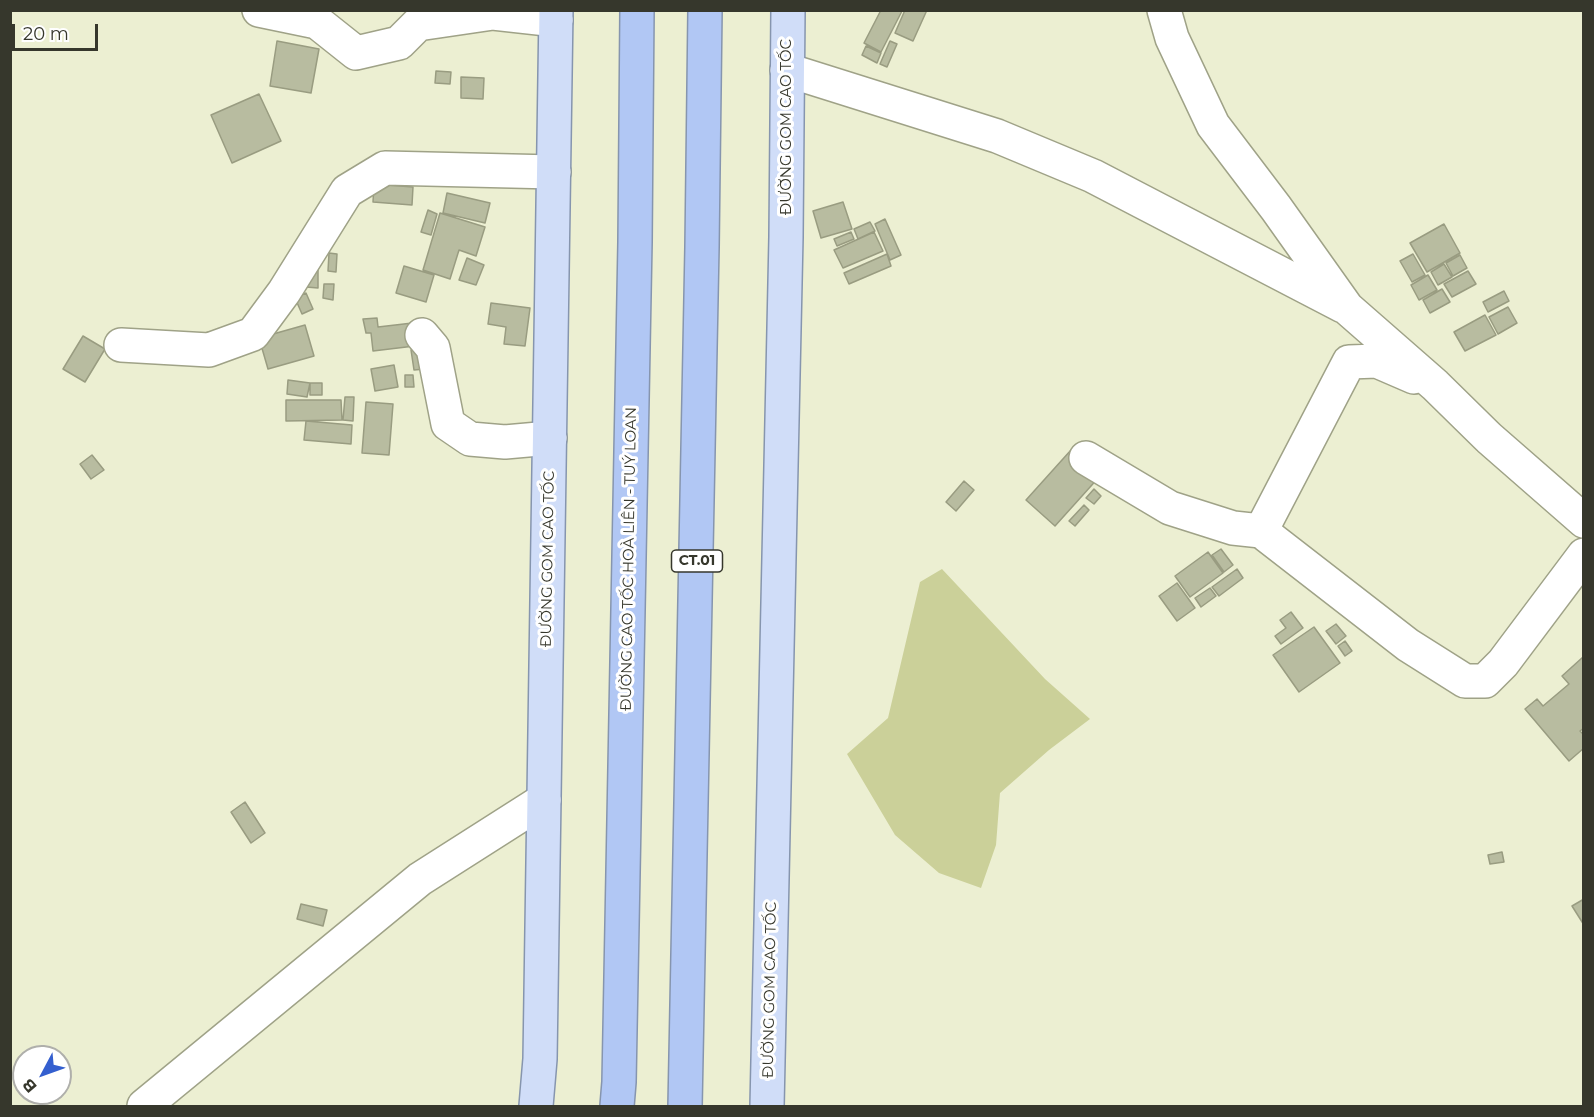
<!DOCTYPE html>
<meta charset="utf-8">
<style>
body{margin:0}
#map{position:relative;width:1594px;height:1117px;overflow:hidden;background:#ecefd2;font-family:Montserrat,sans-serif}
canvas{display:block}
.frame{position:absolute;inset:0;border:12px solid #36372c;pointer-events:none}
.north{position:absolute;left:12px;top:1045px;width:60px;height:60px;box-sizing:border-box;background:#fff;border:2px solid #afafab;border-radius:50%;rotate:229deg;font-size:16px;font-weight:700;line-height:24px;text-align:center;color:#36372c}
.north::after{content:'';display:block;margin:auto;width:21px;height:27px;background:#345fcf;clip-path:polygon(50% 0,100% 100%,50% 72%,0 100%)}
.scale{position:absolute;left:12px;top:24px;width:86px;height:27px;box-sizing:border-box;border:3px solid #36372c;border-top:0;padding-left:8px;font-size:18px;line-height:21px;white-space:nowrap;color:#36372c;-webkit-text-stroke:4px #fff;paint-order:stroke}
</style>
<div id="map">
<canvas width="1594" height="1117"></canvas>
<div class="frame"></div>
<div class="north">B</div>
<div class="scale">20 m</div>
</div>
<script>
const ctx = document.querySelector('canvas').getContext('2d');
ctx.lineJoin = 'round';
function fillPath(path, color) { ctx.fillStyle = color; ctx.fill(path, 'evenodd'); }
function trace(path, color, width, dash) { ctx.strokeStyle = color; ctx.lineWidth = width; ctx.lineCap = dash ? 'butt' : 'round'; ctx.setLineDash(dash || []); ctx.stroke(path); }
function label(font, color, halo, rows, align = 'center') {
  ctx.font = font + ' Montserrat,sans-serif'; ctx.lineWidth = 6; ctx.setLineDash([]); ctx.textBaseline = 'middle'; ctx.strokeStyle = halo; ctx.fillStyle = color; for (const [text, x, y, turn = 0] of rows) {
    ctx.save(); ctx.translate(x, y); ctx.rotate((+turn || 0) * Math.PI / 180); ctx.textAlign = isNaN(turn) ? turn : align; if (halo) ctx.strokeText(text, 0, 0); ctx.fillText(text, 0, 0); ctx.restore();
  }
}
fillPath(new Path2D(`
 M942,569L1045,679L1090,719L1049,750L1000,793L996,845L981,888L939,873L895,835L847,754L888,718L920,582Z`), '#cbd099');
const building = new Path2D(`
 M881,10L902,11L881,52L864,43Z
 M905,10H927L913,41L895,33Z
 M277,41L319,49L311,93L270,86Z
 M890,41L897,44L887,67L880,64Z
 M866,46L881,53L877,63L862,55Z
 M436,71L451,72L450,84L435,83Z
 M461,77L484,78L483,99L461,98Z
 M259,94L281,141L232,163L211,115Z
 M374,184L413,187L412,205L373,202Z
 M447,193L490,203L485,223L443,213Z
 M843,202L852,229L821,238L813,211Z
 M428,210L437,214L431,235L421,232Z
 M440,213L485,227L476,256L459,250L450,279L423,270Z
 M885,219L901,255L890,260L875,224Z
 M870,222L875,231L858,239L854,229Z
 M1444,224L1460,253L1427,272L1410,243Z
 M851,232L854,239L837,246L834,239Z
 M874,232L883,251L843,268L834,250Z
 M329,253L337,254L336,272L328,271Z
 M887,254L891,266L849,284L844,273Z
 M1413,254L1425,275L1412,282L1400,261Z
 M1460,255L1467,268L1453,276L1446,263Z
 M467,258L484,265L476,285L459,280Z
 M1444,264L1452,277L1438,285L1431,272Z
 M318,265V288L306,287Z
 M404,266L434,275L426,302L396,293Z
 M1468,271L1476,284L1452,297L1444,284Z
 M1428,275L1437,290L1419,300L1411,285Z
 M324,284H334L333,300L323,298Z
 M1442,289L1450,302L1430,313L1423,300Z
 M1504,291L1509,301L1488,312L1483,302Z
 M306,293L313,309L302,314L295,298Z
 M491,303L530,308L525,346L504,344L506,327L488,324Z
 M1508,307L1517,323L1498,334L1489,317Z
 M1485,315L1496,335L1465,351L1454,332Z
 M377,318L378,327L421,322L423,345L373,351L371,333H366L363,319Z
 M305,325L314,356L268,369L259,338Z
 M83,336L105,349L85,382L63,369Z
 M421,348L425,369L414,370L411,350Z
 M394,365L398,387L375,391L371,369Z
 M405,375H413L414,387H405Z
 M288,380L310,383L307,397L287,394Z
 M310,383H322V395H310Z
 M345,397H354L353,421L343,420Z
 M286,400H341L342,420L286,421Z
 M366,402L393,404L389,455L362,453Z
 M306,421L352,425L351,444L304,440Z
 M1071,450L1100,476L1055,526L1026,500Z
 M92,455L104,470L91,479L80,464Z
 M964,481L974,490L956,511L946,502Z
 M1094,489L1101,496L1094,504L1086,498Z
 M1084,505L1089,510L1075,526L1069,521Z
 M1221,549L1233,565L1224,572L1212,555Z
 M1208,552L1223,573L1190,597L1175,576Z
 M1237,569L1243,578L1219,596L1212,587Z
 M1177,583L1195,608L1177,621L1159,596Z
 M1210,588L1216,596L1201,607L1195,598Z
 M1291,612L1303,628L1281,644L1275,636L1286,628L1280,620Z
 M1336,624L1346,636L1336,644L1326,631Z
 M1314,627L1340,663L1299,692L1273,655Z
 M1345,641L1352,651L1345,656L1338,646Z
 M1583,657L1584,728L1580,731L1584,735V748L1569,761L1525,709L1537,699L1543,706L1569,684L1562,676Z
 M245,802L265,833L251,843L231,812Z
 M1502,852L1504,862L1490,864L1488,855Z
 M1584,899V925L1572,906Z
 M301,904L327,910L323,926L297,919Z`);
fillPath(building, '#b8bca0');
trace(building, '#999c81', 1.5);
const minor = new Path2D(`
 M259,10L317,22L356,53L399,43L418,24L493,13L556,20
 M1164,10L1172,38L1213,125L1276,208L1347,308L1435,385L1489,438L1584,521
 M787,70L997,136L1093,176L1343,306
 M422,335L433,348L448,424L470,439L505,442L550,438
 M121,345L209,350L253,334L284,292L347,191L385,168L554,172
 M1086,458L1170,508L1233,528L1261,531L1408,645L1465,681H1485L1503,663L1584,555
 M1261,531L1349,362L1377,361L1414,377
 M144,1106L420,879L544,800`);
const major = new Path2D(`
 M536,1106L540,1059L556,10
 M767,1106L786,237L788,10`);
const highway = new Path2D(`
 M617,1106L619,1082L635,242L637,10
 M685,1106L702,247L705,10`);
trace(minor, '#9fa287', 36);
trace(major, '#8695ae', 36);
trace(highway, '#8695ae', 36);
trace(minor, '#fff', 33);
trace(major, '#d0ddf8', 33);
trace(highway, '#b1c7f4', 33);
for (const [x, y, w] of [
 [697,561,51]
]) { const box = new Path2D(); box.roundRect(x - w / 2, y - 11, w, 22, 4.5); ctx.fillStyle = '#fff'; ctx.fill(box); trace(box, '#36372c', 1.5); }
label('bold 14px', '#36372c', null, [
 ["CT.01",697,561]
]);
label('15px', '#36372c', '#fff', [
 ["ĐƯỜNG GOM CAO TỐC",787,127,-90],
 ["ĐƯỜNG GOM CAO TỐC",548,559,-89],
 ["ĐƯỜNG CAO TỐC HOÀ LIÊN - TUÝ LOAN",629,559,-89],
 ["ĐƯỜNG GOM CAO TỐC",770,990,-89]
]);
</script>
